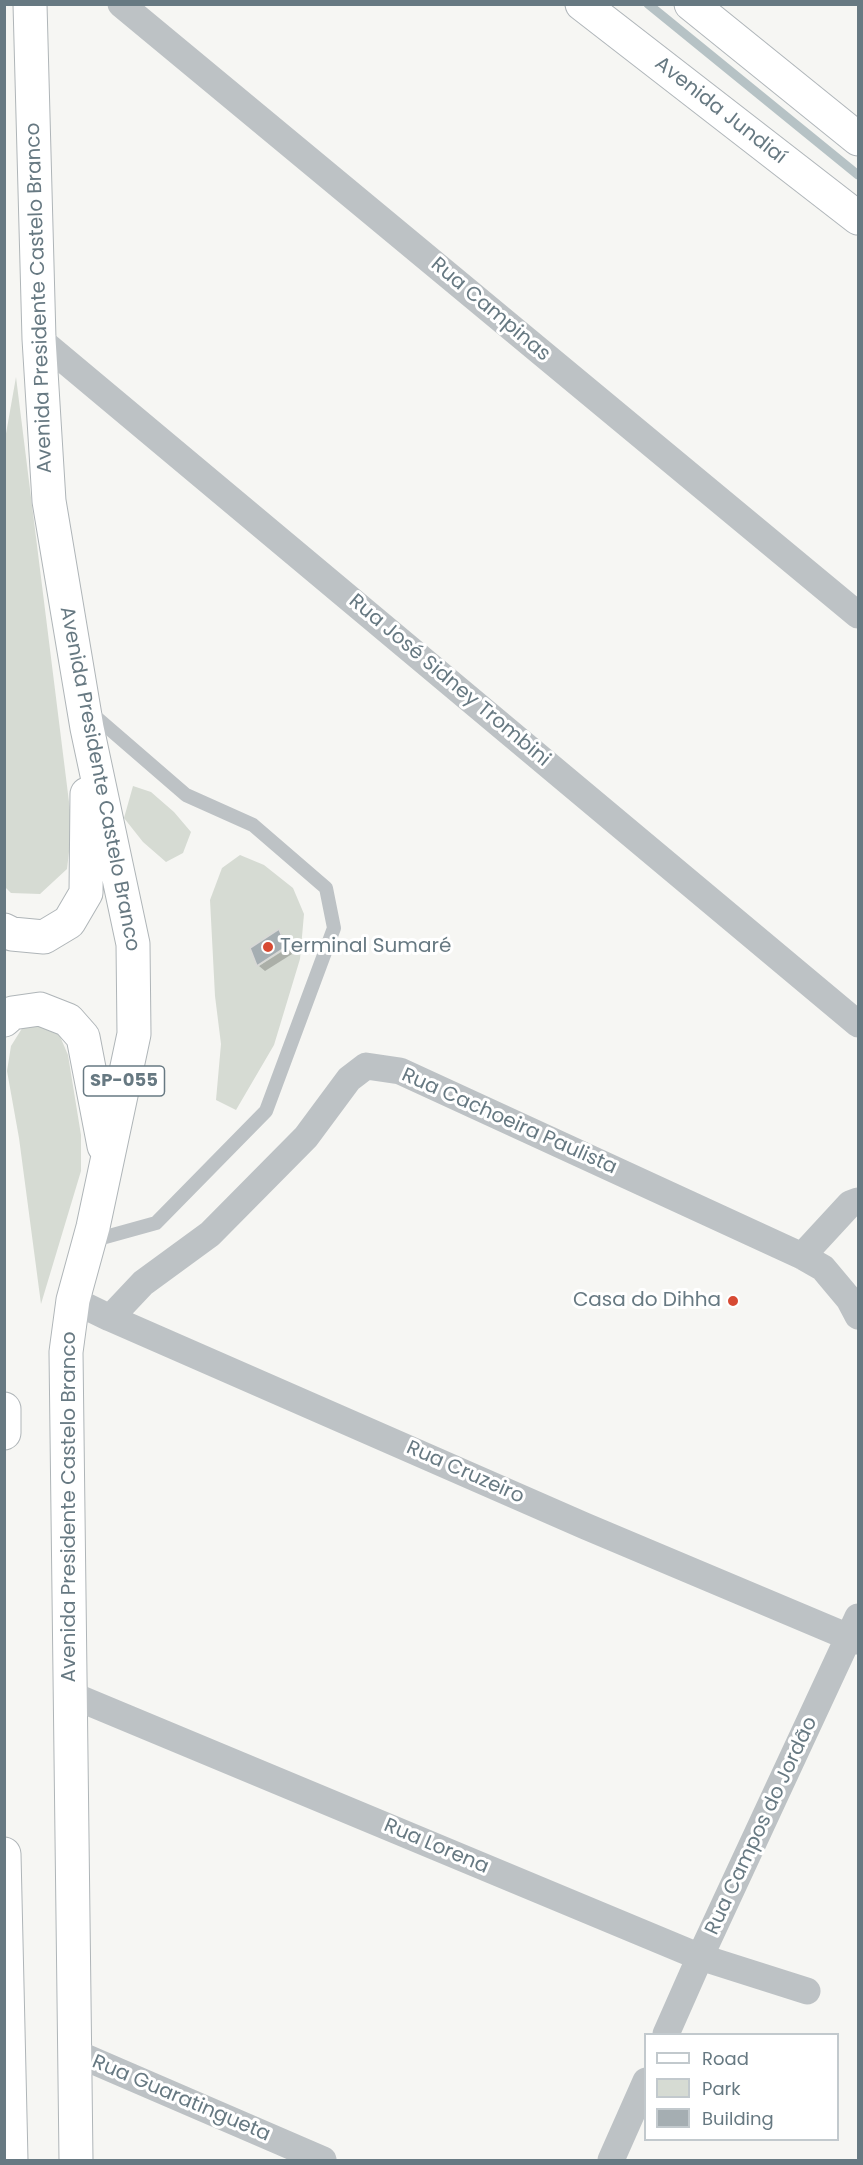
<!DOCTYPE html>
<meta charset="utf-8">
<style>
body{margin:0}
#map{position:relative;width:863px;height:2165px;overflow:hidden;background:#f6f6f3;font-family:Poppins,sans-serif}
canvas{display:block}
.frame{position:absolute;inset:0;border:6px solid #677982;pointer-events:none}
.legend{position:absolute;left:644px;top:2033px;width:195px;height:108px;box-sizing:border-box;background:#fff;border:2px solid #c2c9cd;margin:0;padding:8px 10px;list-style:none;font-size:18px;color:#677982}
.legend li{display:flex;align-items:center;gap:12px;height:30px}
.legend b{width:30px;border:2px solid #c2c9cd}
</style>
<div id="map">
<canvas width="863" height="2165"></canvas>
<div class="frame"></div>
<ul class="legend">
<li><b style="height:8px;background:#fff"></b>Road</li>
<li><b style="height:16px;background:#d6dbd3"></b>Park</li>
<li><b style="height:16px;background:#a5aeb2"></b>Building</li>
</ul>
</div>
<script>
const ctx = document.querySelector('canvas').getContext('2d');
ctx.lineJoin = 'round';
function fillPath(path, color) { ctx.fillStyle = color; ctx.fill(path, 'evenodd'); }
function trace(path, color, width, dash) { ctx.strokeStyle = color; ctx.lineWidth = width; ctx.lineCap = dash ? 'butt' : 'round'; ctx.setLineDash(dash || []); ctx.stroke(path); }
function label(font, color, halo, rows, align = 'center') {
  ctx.font = font + ' Poppins,sans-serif'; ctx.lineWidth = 6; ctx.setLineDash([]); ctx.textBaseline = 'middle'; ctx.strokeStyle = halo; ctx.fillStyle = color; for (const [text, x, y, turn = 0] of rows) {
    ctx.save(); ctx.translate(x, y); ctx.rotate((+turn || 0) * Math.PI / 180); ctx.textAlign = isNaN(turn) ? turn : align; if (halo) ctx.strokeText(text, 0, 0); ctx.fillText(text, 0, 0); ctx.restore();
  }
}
fillPath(new Path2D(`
 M16,377L72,826L67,869L40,894L11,893L5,887L4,445Z
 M133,786L151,792L174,812L191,832L183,853L166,862L143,842L124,818Z
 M240,855L264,865L293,888L304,914L300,959L274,1045L236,1110L216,1100L221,1044L215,996L210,900L222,868Z
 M41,1018L59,1034L68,1055L81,1135V1171L41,1304L19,1138L7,1071L11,1046L26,1022Z`), '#d6dbd3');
fillPath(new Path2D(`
 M279,931L285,938L288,944L259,962V966L252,948Z
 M289,947L292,954L265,971L259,966Z`), '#0003');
trace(new Path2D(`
 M648,4L858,175`), '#b6c2c5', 9);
const building = new Path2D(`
 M279,929L286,947L257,966L250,948Z`);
fillPath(building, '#a5aeb2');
trace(building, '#d8d8d6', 1.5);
const secondary = new Path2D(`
 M582,4L858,218
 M691,4L858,139`);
const primary = new Path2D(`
 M30,4L39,339L49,501L87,728L133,944L134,1034L93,1227L73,1300L66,1352L76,2160
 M4,930L12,934L44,937L69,922L86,893L87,794
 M4,1020L12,1013L40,1009L68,1020L83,1037L104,1146
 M4,1409V1433
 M4,1854L11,2160`);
trace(secondary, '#b0b6ba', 35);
trace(primary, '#afb5b8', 35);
trace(new Path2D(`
 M90,712L186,795L253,825L326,888L334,928L266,1111L156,1223L91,1241`), '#bdc2c5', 14);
trace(new Path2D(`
 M121,4L858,615
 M39,339L858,1024
 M802,1256L850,1204L858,1201
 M73,1300L110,1318L585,1526L858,1641
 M110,1318L143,1283L210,1234L306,1137L349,1079L366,1066L400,1071L802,1256L823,1268L849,1299L858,1316
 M69,1694L700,1957L807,1991
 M666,2034L700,1957L858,1617
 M73,2052L323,2160
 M611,2160L646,2081`), '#bdc2c5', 27);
trace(secondary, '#fff', 33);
trace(primary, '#fff', 33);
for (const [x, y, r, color] of [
 [268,947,6,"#d74a33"],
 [733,1301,6,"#d74a33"]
]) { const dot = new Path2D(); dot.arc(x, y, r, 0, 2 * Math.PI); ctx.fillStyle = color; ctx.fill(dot); trace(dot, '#fff', 2); }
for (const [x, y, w] of [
 [124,1081,81]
]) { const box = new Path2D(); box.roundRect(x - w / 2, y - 15, w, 30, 4.5); ctx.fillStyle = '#fff'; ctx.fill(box); trace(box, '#677982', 1.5); }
label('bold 18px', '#677982', null, [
 ["SP-055",124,1081]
]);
label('20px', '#677982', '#fff', [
 ["Avenida Jundiaí",720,111,38],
 ["Avenida Presidente Castelo Branco",40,298,-92],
 ["Rua Campinas",490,310,40],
 ["Rua José Sidney Trombini",449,681,40],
 ["Avenida Presidente Castelo Branco",99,779,79],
 ["Rua Cachoeira Paulista",509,1122,24],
 ["Rua Cruzeiro",465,1473,24],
 ["Avenida Presidente Castelo Branco",70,1507,-90],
 ["Rua Campos do Jordão",762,1826,-65],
 ["Rua Lorena",436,1847,23],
 ["Rua Guaratingueta",181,2099,23]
]);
label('20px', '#677982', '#fff', [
 ["Terminal Sumaré",280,947],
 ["Casa do Dihha",721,1301,"right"]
], 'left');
</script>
